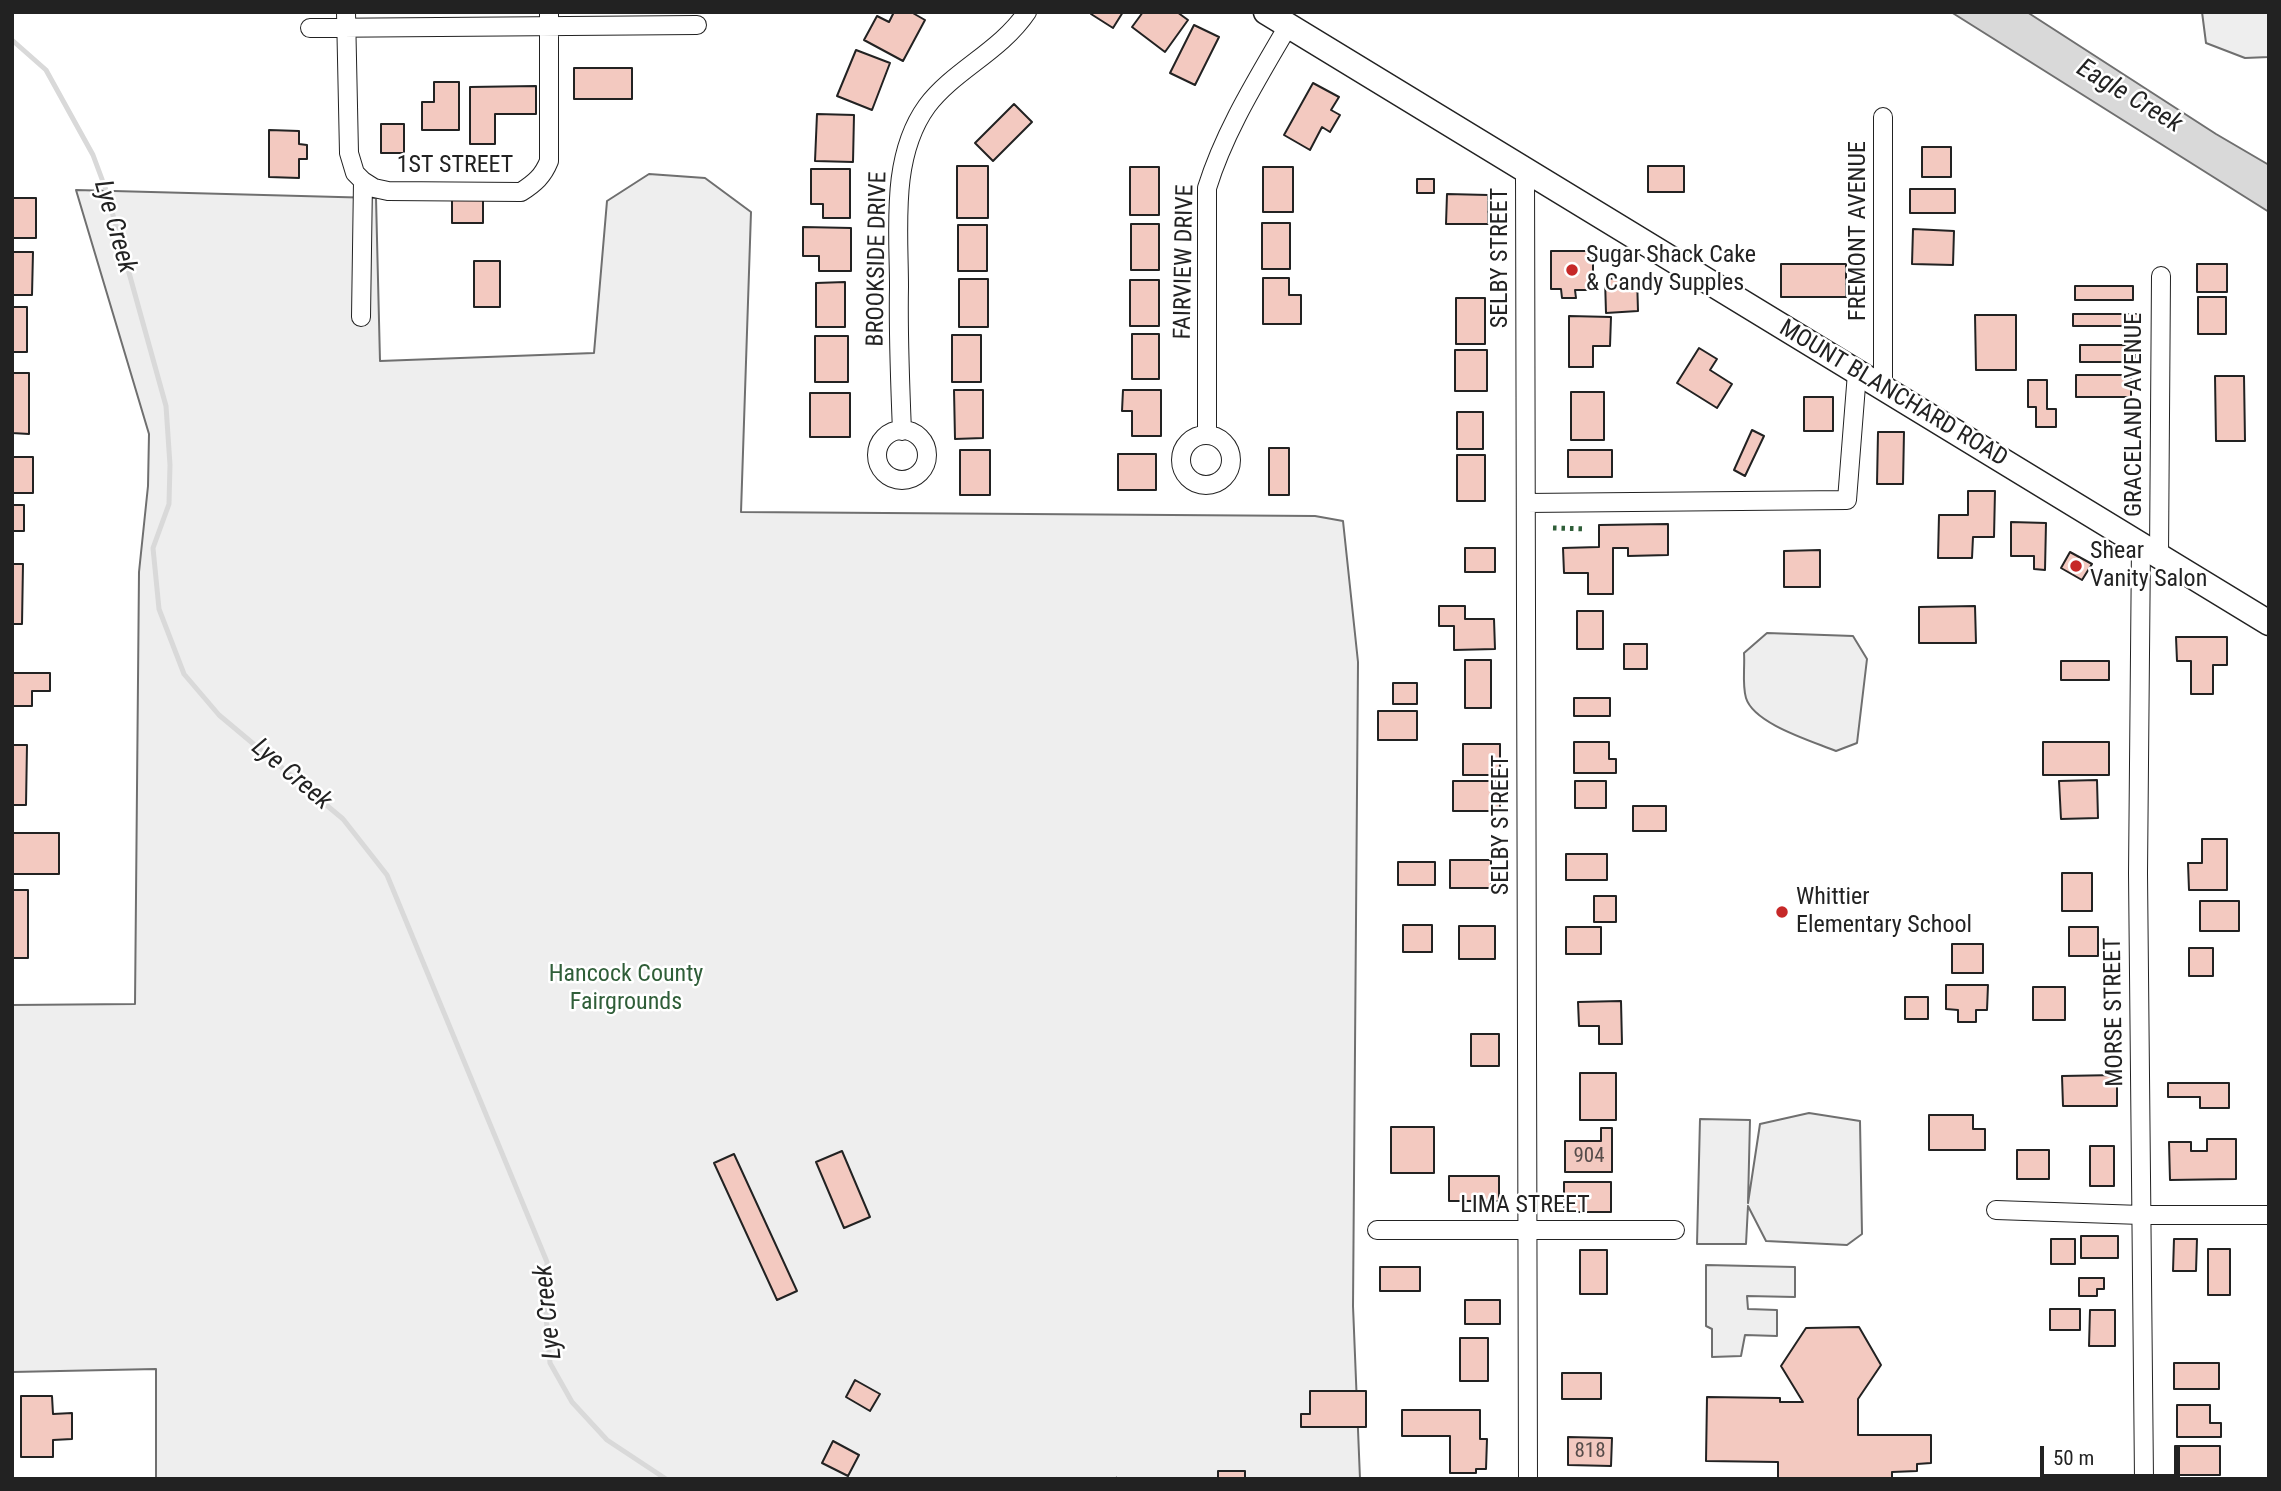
<!DOCTYPE html>
<style>
body{margin:0}
#map{position:relative;width:2281px;height:1491px;overflow:hidden;background:#fff;font-family:"Roboto Condensed",sans-serif}
canvas{display:block}
.frame{position:absolute;inset:0;border:14px solid #222;pointer-events:none}
.scale{position:absolute;left:2040px;top:1446px;width:140px;height:32px;box-sizing:border-box;border:4px solid #222;border-top:0;padding-left:9px;font-size:21px;line-height:24px;white-space:nowrap;color:#222;-webkit-text-stroke:5px #fff;paint-order:stroke}
</style>
<div id="map">
<canvas width="2281" height="1491"></canvas>
<div class="frame"></div>
<div class="scale">50 m</div>
</div>
<script>
const ctx = document.querySelector('canvas').getContext('2d');
ctx.lineJoin = 'round';
function fillPath(path, color) { ctx.fillStyle = color; ctx.fill(path, 'evenodd'); }
function trace(path, color, width, dash) { ctx.strokeStyle = color; ctx.lineWidth = width; ctx.lineCap = dash ? 'butt' : 'round'; ctx.setLineDash(dash || []); ctx.stroke(path); }
function label(font, color, halo, rows, align = 'center') {
  ctx.font = font + ' "Roboto Condensed",sans-serif'; ctx.lineWidth = 5; ctx.setLineDash([]); ctx.textBaseline = 'middle'; ctx.strokeStyle = halo; ctx.fillStyle = color; for (const [text, x, y, turn = 0] of rows) {
    ctx.save(); ctx.translate(x, y); ctx.rotate((+turn || 0) * Math.PI / 180); ctx.textAlign = isNaN(turn) ? turn : align; if (halo) ctx.strokeText(text, 0, 0); ctx.fillText(text, 0, 0); ctx.restore();
  }
}
const green = new Path2D(`
 M2202,12H2269V57L2245,58L2206,43Z
 M649,174L705,178L751,212L741,512L1315,516L1343,521L1358,662L1353,1306L1360,1479H156V1369L12,1372V1005L135,1004L139,572L148,486L149,434L76,190L376,198L380,361L594,353L607,201Z
 M1767,633L1853,636L1867,659L1857,743L1836,751C1812,741 1754,724 1746,698C1742,685 1745,667 1744,653Z
 M1809,1113L1860,1121L1862,1234L1847,1245L1766,1241L1748,1206L1746,1244H1697L1700,1119L1750,1120L1748,1203L1760,1124Z
 M1706,1265L1795,1267V1297L1747,1296L1748,1309L1777,1310V1336L1745,1335L1741,1356L1712,1357V1329L1706,1326Z`);
fillPath(green, '#eee');
trace(green, '#6f6f6f', 2);
const water = new Path2D(`
 M1951,12H2027L2216,134L2269,165V212Z`);
fillPath(water, '#d9d9d9');
trace(water, '#6f6f6f', 2);
trace(new Path2D(`
 M12,40L46,70L93,155L106,190L166,406L170,465L169,504L153,548L159,609L184,674L219,715L343,819L387,875L547,1262L546,1316L550,1363L572,1402L607,1440L666,1479`), '#d9d9d9', 5);
const building = new Path2D(`
 M894,12H911L925,20L903,61L864,40L877,16L889,22Z
 M1093,12H1123L1113,28L1091,14Z
 M1143,12H1177L1188,20L1165,52L1132,27Z
 M1194,25L1219,37L1195,85L1170,73Z
 M856,50L890,63L872,110L837,96Z
 M574,68H632V99H574Z
 M434,82H459V130H422V102H434Z
 M1313,83L1339,97L1331,110L1340,115L1330,132L1322,127L1310,150L1284,135Z
 M536,86V114H495V144H470V87Z
 M1014,104L1032,122L993,161L975,143Z
 M817,114L854,115L853,162L815,161Z
 M381,124H404V153H381Z
 M269,130L299,131V144L307,145V159H299V178L269,177Z
 M1922,147H1951V177H1922Z
 M957,166H988V218H957Z
 M1648,166H1684V192H1648Z
 M1130,167H1159V215H1130Z
 M1263,167H1293V212H1263Z
 M811,169H850V218H823V204H811Z
 M1417,179H1434V193H1417Z
 M1910,189H1955V213H1910Z
 M1447,194L1488,195V224H1446Z
 M452,195H483V223H452Z
 M12,198H36V238H12Z
 M1262,223H1290V269H1262Z
 M1131,224H1159V270H1131Z
 M958,225H987V271H958Z
 M803,227L851,228V271H819V256H803Z
 M1913,229L1954,231L1953,265L1912,264Z
 M1551,251H1593V290H1575L1576,298H1562L1561,289H1551Z
 M12,252H33L32,295H12Z
 M474,261H500V307H474Z
 M1781,264H1846V297H1781Z
 M2197,264H2227V292H2197Z
 M1637,277L1638,311L1606,313L1605,279Z
 M1263,278H1289V295H1301V324H1263Z
 M959,279H988V327H959Z
 M1130,280H1159V326H1130Z
 M845,282V327H816V283Z
 M2075,286H2133V300H2075Z
 M2198,297H2226V334H2198Z
 M1456,298H1485V344H1456Z
 M12,307H27V352H12Z
 M2073,314H2139V326H2073Z
 M1975,315H2016V370H1976Z
 M1569,316L1611,317L1610,346H1593V367H1569Z
 M1132,334H1159V379H1132Z
 M952,335H981V382H952Z
 M815,336H848V382H815Z
 M2080,345H2135V362H2080Z
 M1699,348L1717,359L1710,370L1732,384L1717,408L1677,383Z
 M1455,350H1487V391H1455Z
 M12,373H29V434L12,433Z
 M2076,375H2131V397H2076Z
 M2215,376H2244L2245,441H2216Z
 M2028,380H2047V409H2056V427H2036V407H2028Z
 M954,390H983V438L955,439Z
 M1123,390H1161V436H1132V411H1122Z
 M1571,392H1604V440H1571Z
 M810,393H850V437H810Z
 M1804,397H1833V431H1804Z
 M1457,412H1483V449H1457Z
 M1752,430L1764,436L1745,476L1734,470Z
 M1878,432H1904L1903,484H1877Z
 M1269,448H1289V495H1269Z
 M960,450H990V495H960Z
 M1568,450H1612V477H1568Z
 M1118,454H1156V490H1118Z
 M1457,455H1485V501H1457Z
 M12,457H33V493H12Z
 M1968,491H1995L1994,537H1973L1972,558H1938L1939,515H1968Z
 M12,505H24V531H12Z
 M2011,522L2046,523L2045,570L2034,569V556H2011Z
 M1668,524V555L1628,556V548H1613V594H1588V573H1564L1563,548L1599,547V525Z
 M1465,548H1495V572H1465Z
 M1820,550V587H1784V551Z
 M2070,552L2092,564L2082,580L2061,568Z
 M12,564H23L22,624H12Z
 M1439,606H1465V619H1494L1495,649L1454,650V626H1439Z
 M1975,606L1976,643H1919V607Z
 M1577,611H1603V649H1577Z
 M2176,637H2227V665H2213V694H2191V661H2177Z
 M1624,644H1647V669H1624Z
 M1465,660H1491V708H1465Z
 M2061,661H2109V680H2061Z
 M12,673H50V691H32V706H12Z
 M1393,683H1417V704H1393Z
 M1574,698H1610V716H1574Z
 M1378,711H1417V740H1378Z
 M1574,742H1609V759H1616V773H1574Z
 M2043,742H2109V775H2043Z
 M1463,744H1500V775H1463Z
 M12,745H27L26,805H12Z
 M2097,780L2098,818L2061,819L2059,781Z
 M1453,781H1500V811H1453Z
 M1575,781H1606V808H1575Z
 M1633,806H1666V831H1633Z
 M12,833H59V874H12Z
 M2202,839H2227V890H2189L2188,863H2202Z
 M1566,854H1607V880H1566Z
 M1450,860H1491V888H1450Z
 M1398,862H1435V885H1398Z
 M2062,873H2092V911H2062Z
 M12,890H28V958H12Z
 M1594,896H1616V922H1594Z
 M2200,901H2239V931H2200Z
 M1403,925H1432V952H1403Z
 M1459,926H1495V959H1459Z
 M1566,927H1601V954H1566Z
 M2069,927H2098V956H2069Z
 M1952,944H1983V973H1952Z
 M2189,948H2213V976H2189Z
 M1946,985H1988L1987,1010H1976V1022H1958V1010L1946,1009Z
 M2033,987H2065V1020H2033Z
 M1905,997H1928V1019H1905Z
 M1621,1001L1622,1044H1599V1026H1579L1578,1002Z
 M1471,1034H1499V1066H1471Z
 M1580,1073H1616V1120H1580Z
 M2117,1075V1106H2063L2062,1076Z
 M2168,1083H2229V1108H2200V1097H2168Z
 M1929,1115H1973V1129H1985V1150H1929Z
 M1391,1127H1434V1173H1391Z
 M1601,1128H1612V1172H1565V1141H1601Z
 M2207,1139H2236V1179L2170,1180L2169,1142H2191V1151H2207Z
 M2090,1146H2114V1186H2090Z
 M2017,1150H2049V1179H2017Z
 M842,1151L870,1217L844,1228L816,1162Z
 M734,1154L797,1291L777,1300L714,1163Z
 M1449,1176H1499V1201H1449Z
 M1564,1182H1611V1212H1564Z
 M2081,1236H2118V1258H2081Z
 M2051,1239H2075V1264H2051Z
 M2174,1239H2197L2196,1271H2173Z
 M2208,1249H2230V1295H2208Z
 M1580,1250H1607V1294H1580Z
 M1380,1267H1420V1291H1380Z
 M2079,1278H2104V1289H2097V1296H2079Z
 M1465,1300H1500V1324H1465Z
 M2050,1309H2080V1330H2050Z
 M2090,1310H2115V1346H2089Z
 M1859,1327L1881,1365L1858,1399V1435H1931V1463L1917,1464V1471L1892,1472V1479H1778V1462L1706,1461L1707,1397L1780,1398V1402H1803L1781,1366L1806,1328Z
 M1460,1338H1488V1381H1460Z
 M2174,1363H2219V1389H2174Z
 M1562,1373H1601V1399H1562Z
 M855,1380L880,1394L870,1411L846,1397Z
 M1310,1391H1366V1427H1301V1414H1310Z
 M21,1396H52L53,1414L72,1413V1439L53,1440V1457H21Z
 M2177,1405H2210V1423H2221V1437H2177Z
 M1402,1410H1480V1439H1487L1486,1469H1476V1473H1450V1436H1402Z
 M1568,1437L1612,1438L1611,1466L1568,1465Z
 M833,1441L859,1455L848,1476L822,1463Z
 M2175,1446H2220V1475H2175Z
 M1218,1471H1245V1479H1218Z`);
fillPath(building, '#f3c9c0');
trace(building, '#222', 2);
const minor = new Path2D(`
 M346,12L349,153L355,173L363,181L361,317
 M310,28L697,25
 M1883,117V388
 M1525,171L1528,1479
 M363,181L374,188L388,191L521,192C535,183 543,176 549,161V12
 M877 455a25 25 0 1 1 50 0a25 25 0 1 1-50 0Z
 M902,431C900,383 898,335 899,287C899,229 890,157 927,106C954,70 1000,52 1027,12
 M1207,434V188C1225,130 1258,78 1288,26
 M1181 460a25 25 0 1 1 50 0a25 25 0 1 1-50 0Z
 M1526,503L1847,500L1857,373
 M2141,544L2138,873L2144,1479
 M2159,555L2161,276
 M1996,1210L2141,1215H2269
 M1377,1230H1675`);
const secondary = new Path2D(`
 M1266,12L2269,623`);
trace(minor, '#222', 20);
trace(secondary, '#222', 27);
trace(minor, '#fff', 18);
trace(secondary, '#fff', 24);
trace(new Path2D(`
 M1553,528L1587,529`), '#2f5e38', 5, [3.5, 5]);
trace(new Path2D(`
 M1116,1479L1117,1477`), '#222', 2, [9, 3.5]);
for (const [x, y, r, color] of [
 [1572,270,7,"#c62828"],
 [2076,566,7,"#c62828"],
 [1782,912,7,"#c62828"]
]) { const dot = new Path2D(); dot.arc(x, y, r, 0, 2 * Math.PI); ctx.fillStyle = color; ctx.fill(dot); trace(dot, '#fff', 2.5); }
label('21px', '#564c4a', null, [
 ["904",1589,1157],
 ["818",1590,1452]
]);
label('24px', '#222', '#fff', [
 ["1ST STREET",455,166],
 ["FREMONT AVENUE",1859,231,-90],
 ["SELBY STREET",1501,258,-90],
 ["BROOKSIDE DRIVE",878,259,-89],
 ["FAIRVIEW DRIVE",1185,262,-89],
 ["MOUNT BLANCHARD ROAD",1893,394,31],
 ["GRACELAND AVENUE",2135,415,-90],
 ["SELBY STREET",1502,825,-90],
 ["MORSE STREET",2115,1012,-91],
 ["LIMA STREET",1525,1206]
]);
label('24px', '#222', '#fff', [
 ["Sugar Shack Cake",1586,256],
 ["& Candy Supples",1586,284],
 ["Shear",2090,552],
 ["Vanity Salon",2090,580],
 ["Whittier",1796,898],
 ["Elementary School",1796,926]
], 'left');
label('24px', '#2f5e38', '#fff', [
 ["Hancock County",626,975],
 ["Fairgrounds",626,1003]
]);
label('italic 26px', '#222', '#fff', [
 ["Eagle Creek",2129,97,31],
 ["Lye Creek",114,227,74],
 ["Lye Creek",291,775,40],
 ["Lye Creek",549,1312,-96]
]);
</script>
